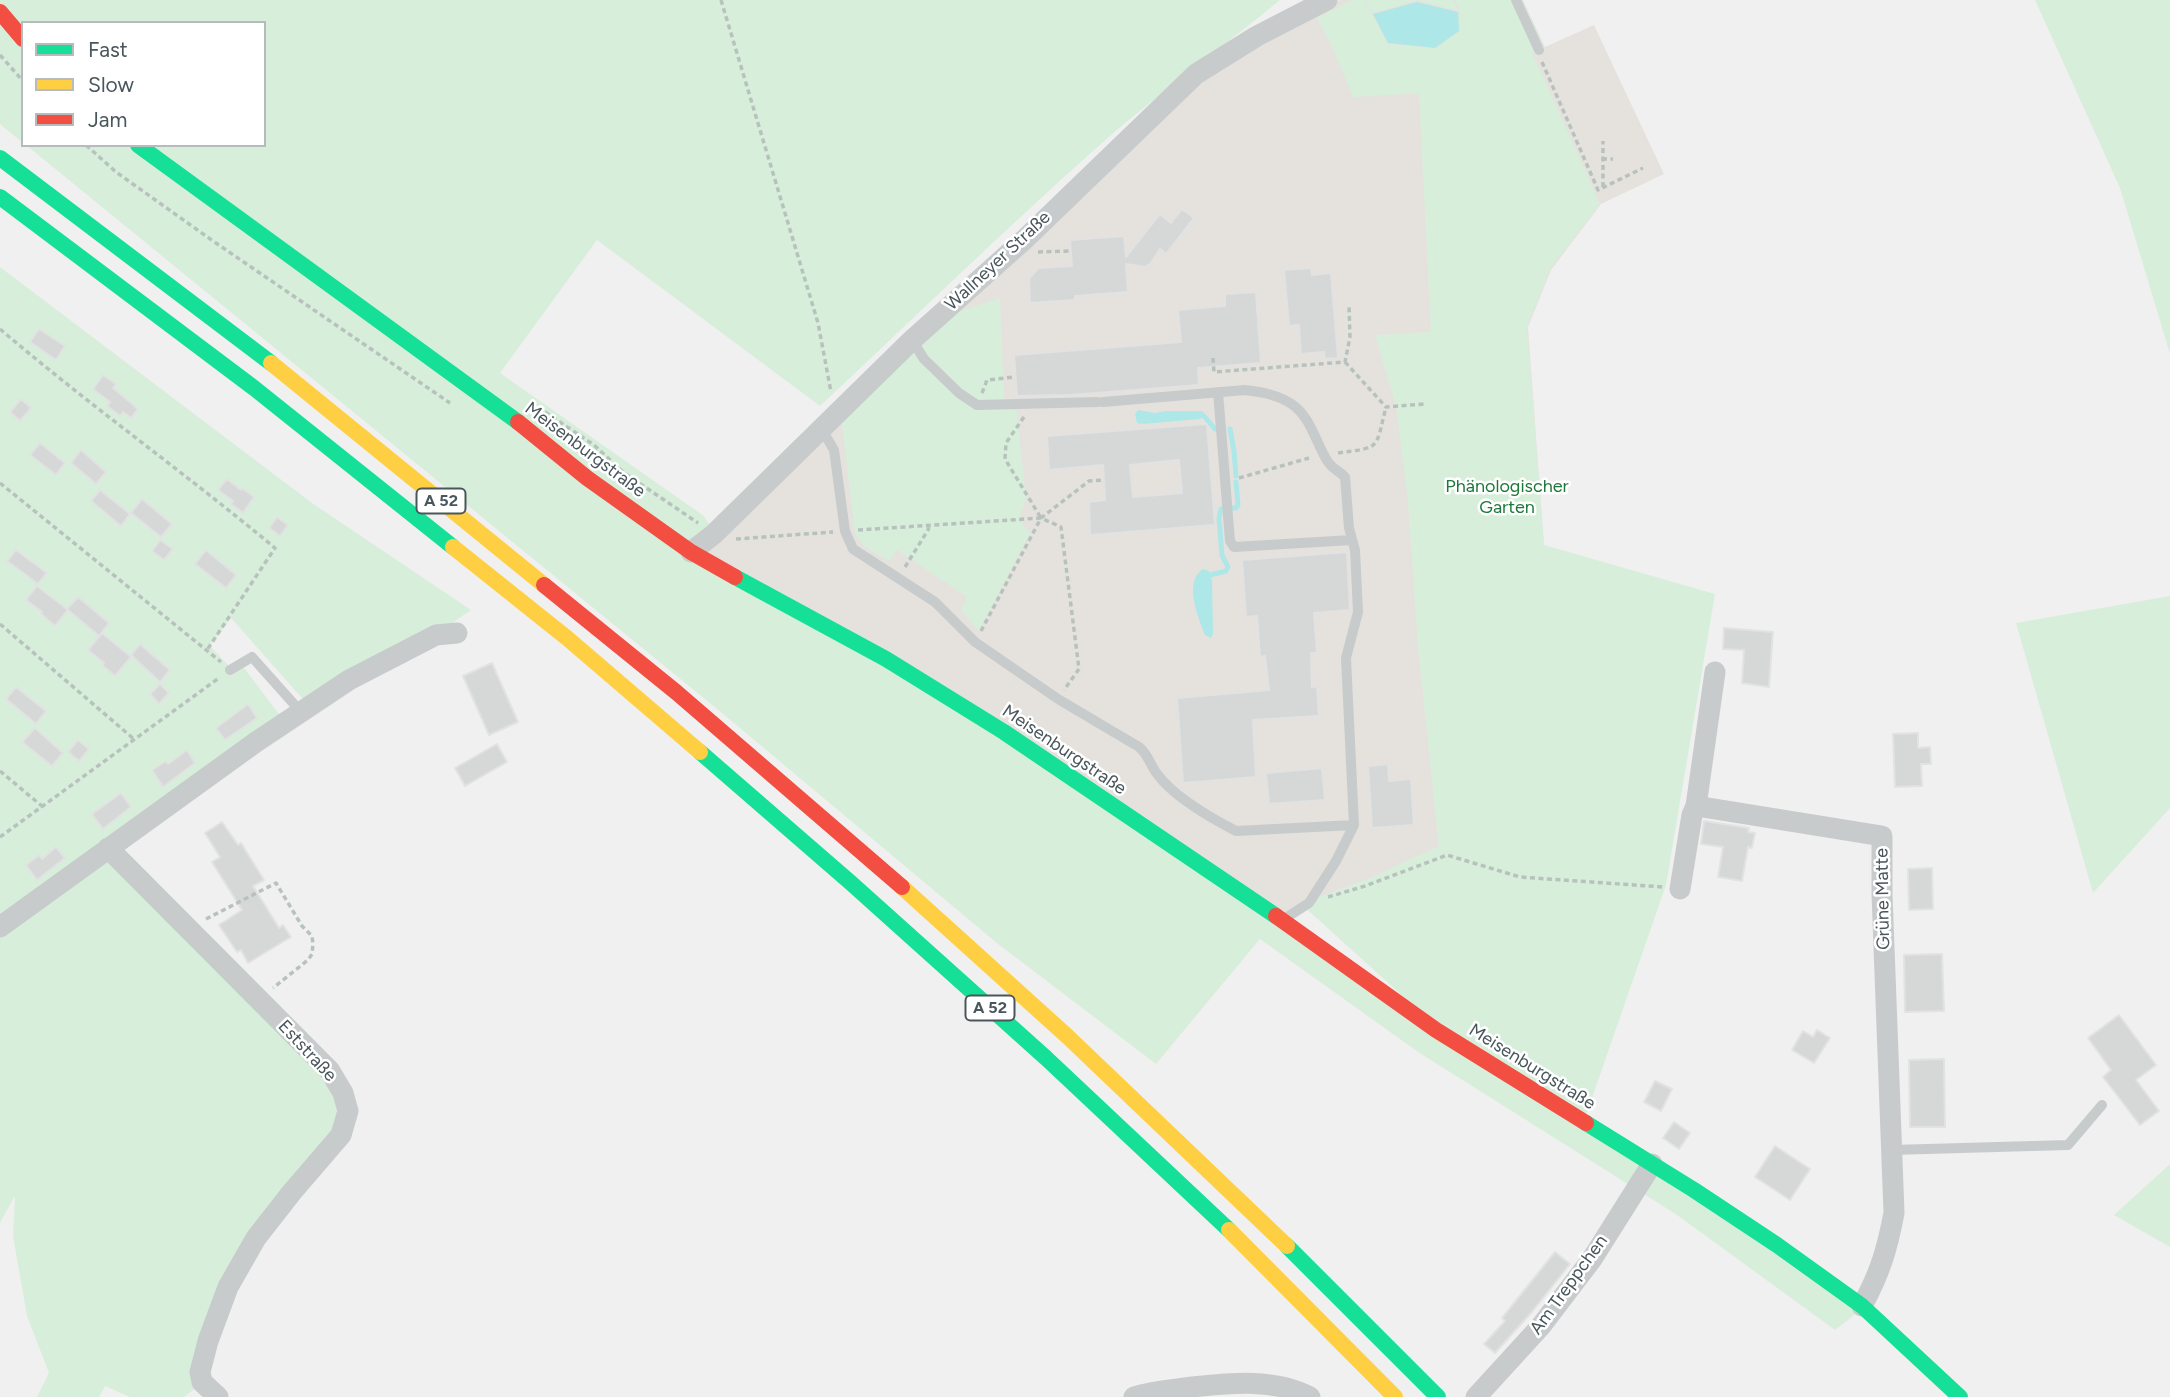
<!DOCTYPE html>
<meta charset="utf-8">
<style>
body{margin:0}
#map{position:relative;width:2170px;height:1397px;overflow:hidden;background:#f1f0f0;font-family:Figtree,sans-serif}
canvas{display:block}
.legend{position:absolute;left:21px;top:21px;width:245px;height:126px;box-sizing:border-box;background:#fff;border:2px solid #b6bbbd;margin:0;padding:9px 12px;list-style:none;font-size:21px;color:#49565b}
.legend li{display:flex;align-items:center;gap:14px;height:35px}
.legend b{width:35px;border:2px solid #b6bbbd}
</style>
<div id="map">
<canvas width="2170" height="1397"></canvas>
<ul class="legend">
<li><b style="height:9px;background:#16e098"></b>Fast</li>
<li><b style="height:9px;background:#ffcf43"></b>Slow</li>
<li><b style="height:9px;background:#f24e42"></b>Jam</li>
</ul>
</div>
<script>
const ctx = document.querySelector('canvas').getContext('2d');
ctx.lineJoin = 'round';
function fillPath(path, color) { ctx.fillStyle = color; ctx.fill(path, 'evenodd'); }
function trace(path, color, width, dash) { ctx.strokeStyle = color; ctx.lineWidth = width; ctx.lineCap = dash ? 'butt' : 'round'; ctx.setLineDash(dash || []); ctx.stroke(path); }
function label(font, color, halo, rows, align = 'center') {
  ctx.font = font + ' Figtree,sans-serif'; ctx.lineWidth = 5; ctx.setLineDash([]); ctx.textBaseline = 'middle'; ctx.strokeStyle = halo; ctx.fillStyle = color; for (const [text, x, y, turn = 0] of rows) {
    ctx.save(); ctx.translate(x, y); ctx.rotate((+turn || 0) * Math.PI / 180); ctx.textAlign = isNaN(turn) ? turn : align; if (halo) ctx.strokeText(text, 0, 0); ctx.fillText(text, 0, 0); ctx.restore();
  }
}
fillPath(new Path2D(`
 M1340,0H1523L1545,47L1594,25L1664,174L1601,204L1551,270L1528,327L1544,545L1408,501L1439,847L1369,879L1301,904L1275,923L703,552L1196,74Z`), '#e5e2de');
fillPath(new Path2D(`
 M0,0H1280C1218,51 1153,97 1093,151C1000,234 911,321 820,406L597,240L500,373L704,516L709,524L689,551L885,661L1861,1310L1835,1330L1677,1215L1418,1052L1260,939L1156,1064L998,944L716,708L26,145H264V23H23V143L0,124Z
 M1352,0H1365L1388,44L1436,48L1460,30V12L1455,0H1522L1544,48L1532,53L1600,204L1550,269L1527,327L1544,545L1715,594L1666,885L1584,1121L1438,1028L1301,904L1368,879L1439,846L1418,647L1408,501L1396,406L1375,335L1431,332L1419,93L1353,97L1332,46L1317,18Z
 M1366,0H1453L1458,11L1417,0L1373,13Z
 M2035,0H2170V354L2120,188Z
 M0,267L312,503L471,610L436,634L309,706L231,618L210,646L229,666L241,664L285,722L0,927Z
 M1000,298L1004,397L1017,412L1026,500L1020,514L1022,524L1030,533L979,631L961,610L967,597L897,550L889,561L863,545L855,533L842,423L946,316Z
 M2170,596V808L2093,893L2016,623Z
 M108,849L330,1071L348,1111L256,1238L202,1383L184,1397H130L105,1386L99,1397H37L49,1373L27,1316L13,1236L15,1196L0,1223V928Z
 M2170,1164V1247L2114,1215Z`), '#d7eedb');
fillPath(new Path2D(`
 M1417,2L1458,12L1459,31L1435,48L1388,43L1373,14Z
 M1138,410L1155,413L1165,411H1202L1204,413V416L1200,419L1143,424L1137,423L1135,414Z
 M1203,569L1209,571L1212,580L1213,634L1211,638L1205,635C1198,617 1183,582 1203,569Z`), '#aee7e8');
trace(new Path2D(`
 M1204,416L1215,429
 M1230,429L1234,451L1236,476
 M1233,508H1236L1238,505L1236,482
 M1210,575L1226,571L1228,567L1222,555L1219,518L1221,509`), '#aee7e8', 5);
const building = new Path2D(`
 M1182,209L1194,218L1166,254L1160,249L1150,264L1145,267L1126,264L1128,292L1075,296V300L1030,303L1029,279L1038,268L1072,266L1070,240L1124,236L1126,257L1160,214L1171,223Z
 M1311,268L1312,275L1331,273L1338,358L1325,359L1324,352L1301,354L1299,325L1289,326L1284,270Z
 M1256,292L1261,363L1198,368L1199,385L1071,395L1017,396L1014,355L1181,342L1178,310L1225,306V294Z
 M39,329L65,346L56,360L30,342Z
 M103,375L116,384L113,388L138,409L131,418L123,412L120,416L107,406L110,402L93,389Z
 M21,399L31,408L20,421L10,412Z
 M1207,424L1215,525L1090,535L1089,502L1105,500L1103,465L1049,470L1047,436ZM1179,460L1182,493L1133,497L1130,465Z
 M40,443L65,463L56,475L30,455Z
 M81,450L106,472L96,484L71,463Z
 M227,479L241,490L242,488L254,497L243,513L231,504L233,501L218,490Z
 M100,490L130,514L121,526L91,501Z
 M142,499L172,524L161,537L131,513Z
 M277,517L288,525L280,536L269,528Z
 M160,540L173,549L164,560L152,551Z
 M16,550L47,573L38,584L7,561Z
 M206,550L236,575L226,588L195,564Z
 M1347,552L1350,610L1314,613L1317,653H1311L1312,687L1317,686L1319,716L1253,720L1256,777L1183,783L1177,698L1269,690L1265,656L1260,657L1257,616L1246,617L1242,560Z
 M37,586L67,609L78,597L109,623L99,636L68,610L55,626L41,614L42,612L26,600Z
 M1724,628L1773,632L1769,687L1742,683L1744,650L1723,649Z
 M102,633L131,657L115,676L102,665L104,663L88,650Z
 M140,644L170,670L160,682L131,655Z
 M492,663L518,722L489,735L463,676Z
 M160,684L169,693L159,704L150,694Z
 M16,687L46,711L36,724L6,699Z
 M248,704L257,718L225,740L216,728Z
 M35,728L63,753L52,766L22,742Z
 M1918,733V748L1930,747L1931,764H1921L1922,786L1895,787L1893,734Z
 M78,740L89,749L79,761L68,752Z
 M497,744L507,762L465,786L455,768Z
 M187,750L195,763L163,787L152,770L166,761L168,764Z
 M1388,764L1389,781L1411,779L1414,825L1372,828L1368,766Z
 M1322,768L1325,800L1269,804L1266,773Z
 M121,793L131,807L103,829L92,814Z
 M1704,821L1749,828L1748,832L1755,833L1752,848L1748,847L1742,881L1718,877L1723,847L1701,844Z
 M222,822L238,845L241,843L264,880L253,886L279,928L283,925L291,937L248,963L241,950L237,952L219,925L242,910L212,862L220,857L205,833Z
 M56,847L65,858L37,880L26,865L39,855L42,859Z
 M1932,868L1933,909L1909,910L1908,869Z
 M1942,954L1944,1011L1905,1012L1904,955Z
 M2119,1015L2156,1065L2136,1080L2159,1111L2140,1125L2103,1077L2111,1070L2088,1038Z
 M1817,1030L1830,1038L1814,1063L1792,1050L1803,1031L1813,1037Z
 M1944,1059L1945,1127H1910L1909,1060Z
 M1655,1081L1672,1089L1661,1111L1644,1102Z
 M1674,1122L1690,1133L1679,1149L1663,1138Z
 M1775,1146L1810,1169L1790,1200L1755,1177Z
 M1555,1252L1570,1264L1531,1313L1495,1353L1484,1344L1505,1321L1502,1318Z`);
fillPath(building, '#d6d8d8');
trace(building, '#e2e2e3', 2);
trace(new Path2D(`
 M721,0L818,323L831,392
 M0,55L23,81
 M1542,62L1598,190L1643,168
 M86,145L116,172L213,241L450,403
 M1602,159H1613
 M1603,187V141
 M1038,252L1071,251
 M0,329C89,405 185,473 275,548L207,650
 M1213,358L1214,372L1345,362L1350,337L1349,305
 M1345,362L1386,407L1424,404
 M982,393L987,380L1015,377
 M545,412L594,445L623,472L698,523
 M1024,417L1006,443L1005,459L1041,518
 M1338,453C1382,447 1375,450 1386,407
 M1239,478L1309,458
 M0,483L221,662
 M858,530L1041,518L1061,527L1079,669L1064,690
 M736,539L833,532
 M905,567L928,530L929,526
 M0,624L135,740
 M981,631L1041,518L1089,481L1103,480
 M0,771L43,807
 M0,837L219,678
 M1328,897L1365,886L1447,855L1520,877L1663,887
 M206,919L276,883L302,926L312,936L313,944L312,954L308,960L273,988`), '#b8c2bd', 3.5, [5, 3.5]);
trace(new Path2D(`
 M1516,0L1539,50
 M912,340L924,359L959,393L977,405L1098,402
 M1218,392L1230,541L1234,547L1352,540
 M821,428L834,450L845,531L853,549L935,602L975,642L1058,699L1139,747C1149,755 1150,766 1158,775C1175,798 1211,818 1236,831L1354,825L1346,658L1358,612L1355,550L1349,528L1345,477C1340,472 1332,468 1328,462C1316,444 1312,419 1293,405C1279,395 1262,392 1245,390L1103,402
 M230,670L252,657L301,712
 M1284,919L1309,903L1336,861L1354,825
 M1891,1150L2068,1145L2102,1105`), '#c8cbcc', 10);
trace(new Path2D(`
 M691,552L714,534L912,340L1025,239L1196,74L1257,36L1327,0
 M1696,806L1715,672
 M108,848L330,1071L343,1093L348,1111L341,1135L292,1192L256,1238L228,1287L208,1341L200,1372L202,1382L218,1397
 M1680,889L1692,815L1696,806L1882,836V894L1894,1213C1887,1250 1880,1273 1862,1306
 M0,927L256,742L349,680L436,635L457,633
 M1134,1397C1153,1391 1172,1390 1192,1387C1231,1383 1274,1378 1310,1397
 M1476,1397L1541,1326L1592,1259L1652,1164`), '#c8cbcc', 21);
trace(new Path2D(`
 M138,145L518,422
 M0,158L271,363
 M0,197L254,388L453,547
 M735,577L886,659L1004,732L1276,916
 M700,752L851,883L1046,1058L1229,1230
 M1586,1123L1694,1190L1777,1245L1862,1306L1960,1397
 M1287,1246L1438,1397`), '#16e098', 16);
trace(new Path2D(`
 M271,363L544,585
 M453,547L567,638L700,752
 M902,887L1067,1036L1287,1246
 M1229,1230L1395,1397`), '#ffcf43', 16);
trace(new Path2D(`
 M0,12L23,39
 M518,422L587,478L691,552L735,577
 M544,585L676,692L902,887
 M1276,916L1436,1030L1586,1123`), '#f24e42', 16);
for (const [x, y, w] of [
 [441,501,49],
 [990,1008,49]
]) { const box = new Path2D(); box.roundRect(x - w / 2, y - 12.5, w, 25, 5); ctx.fillStyle = '#fff'; ctx.fill(box); trace(box, '#49565b', 2); }
label('bold 16px', '#49565b', null, [
 ["A 52",441,501],
 ["A 52",990,1008]
]);
label('18px', '#49565b', '#fff', [
 ["Wallneyer Straße",998,261,-43],
 ["Meisenburgstraße",585,450,37],
 ["Meisenburgstraße",1064,750,34],
 ["Grüne Matte",1883,899,-91],
 ["Eststraße",307,1051,47],
 ["Meisenburgstraße",1532,1067,32],
 ["Am Treppchen",1569,1285,-54]
]);
label('18px', '#1e783a', '#fff', [
 ["Phänologischer",1507,487],
 ["Garten",1507,508]
]);
</script>
